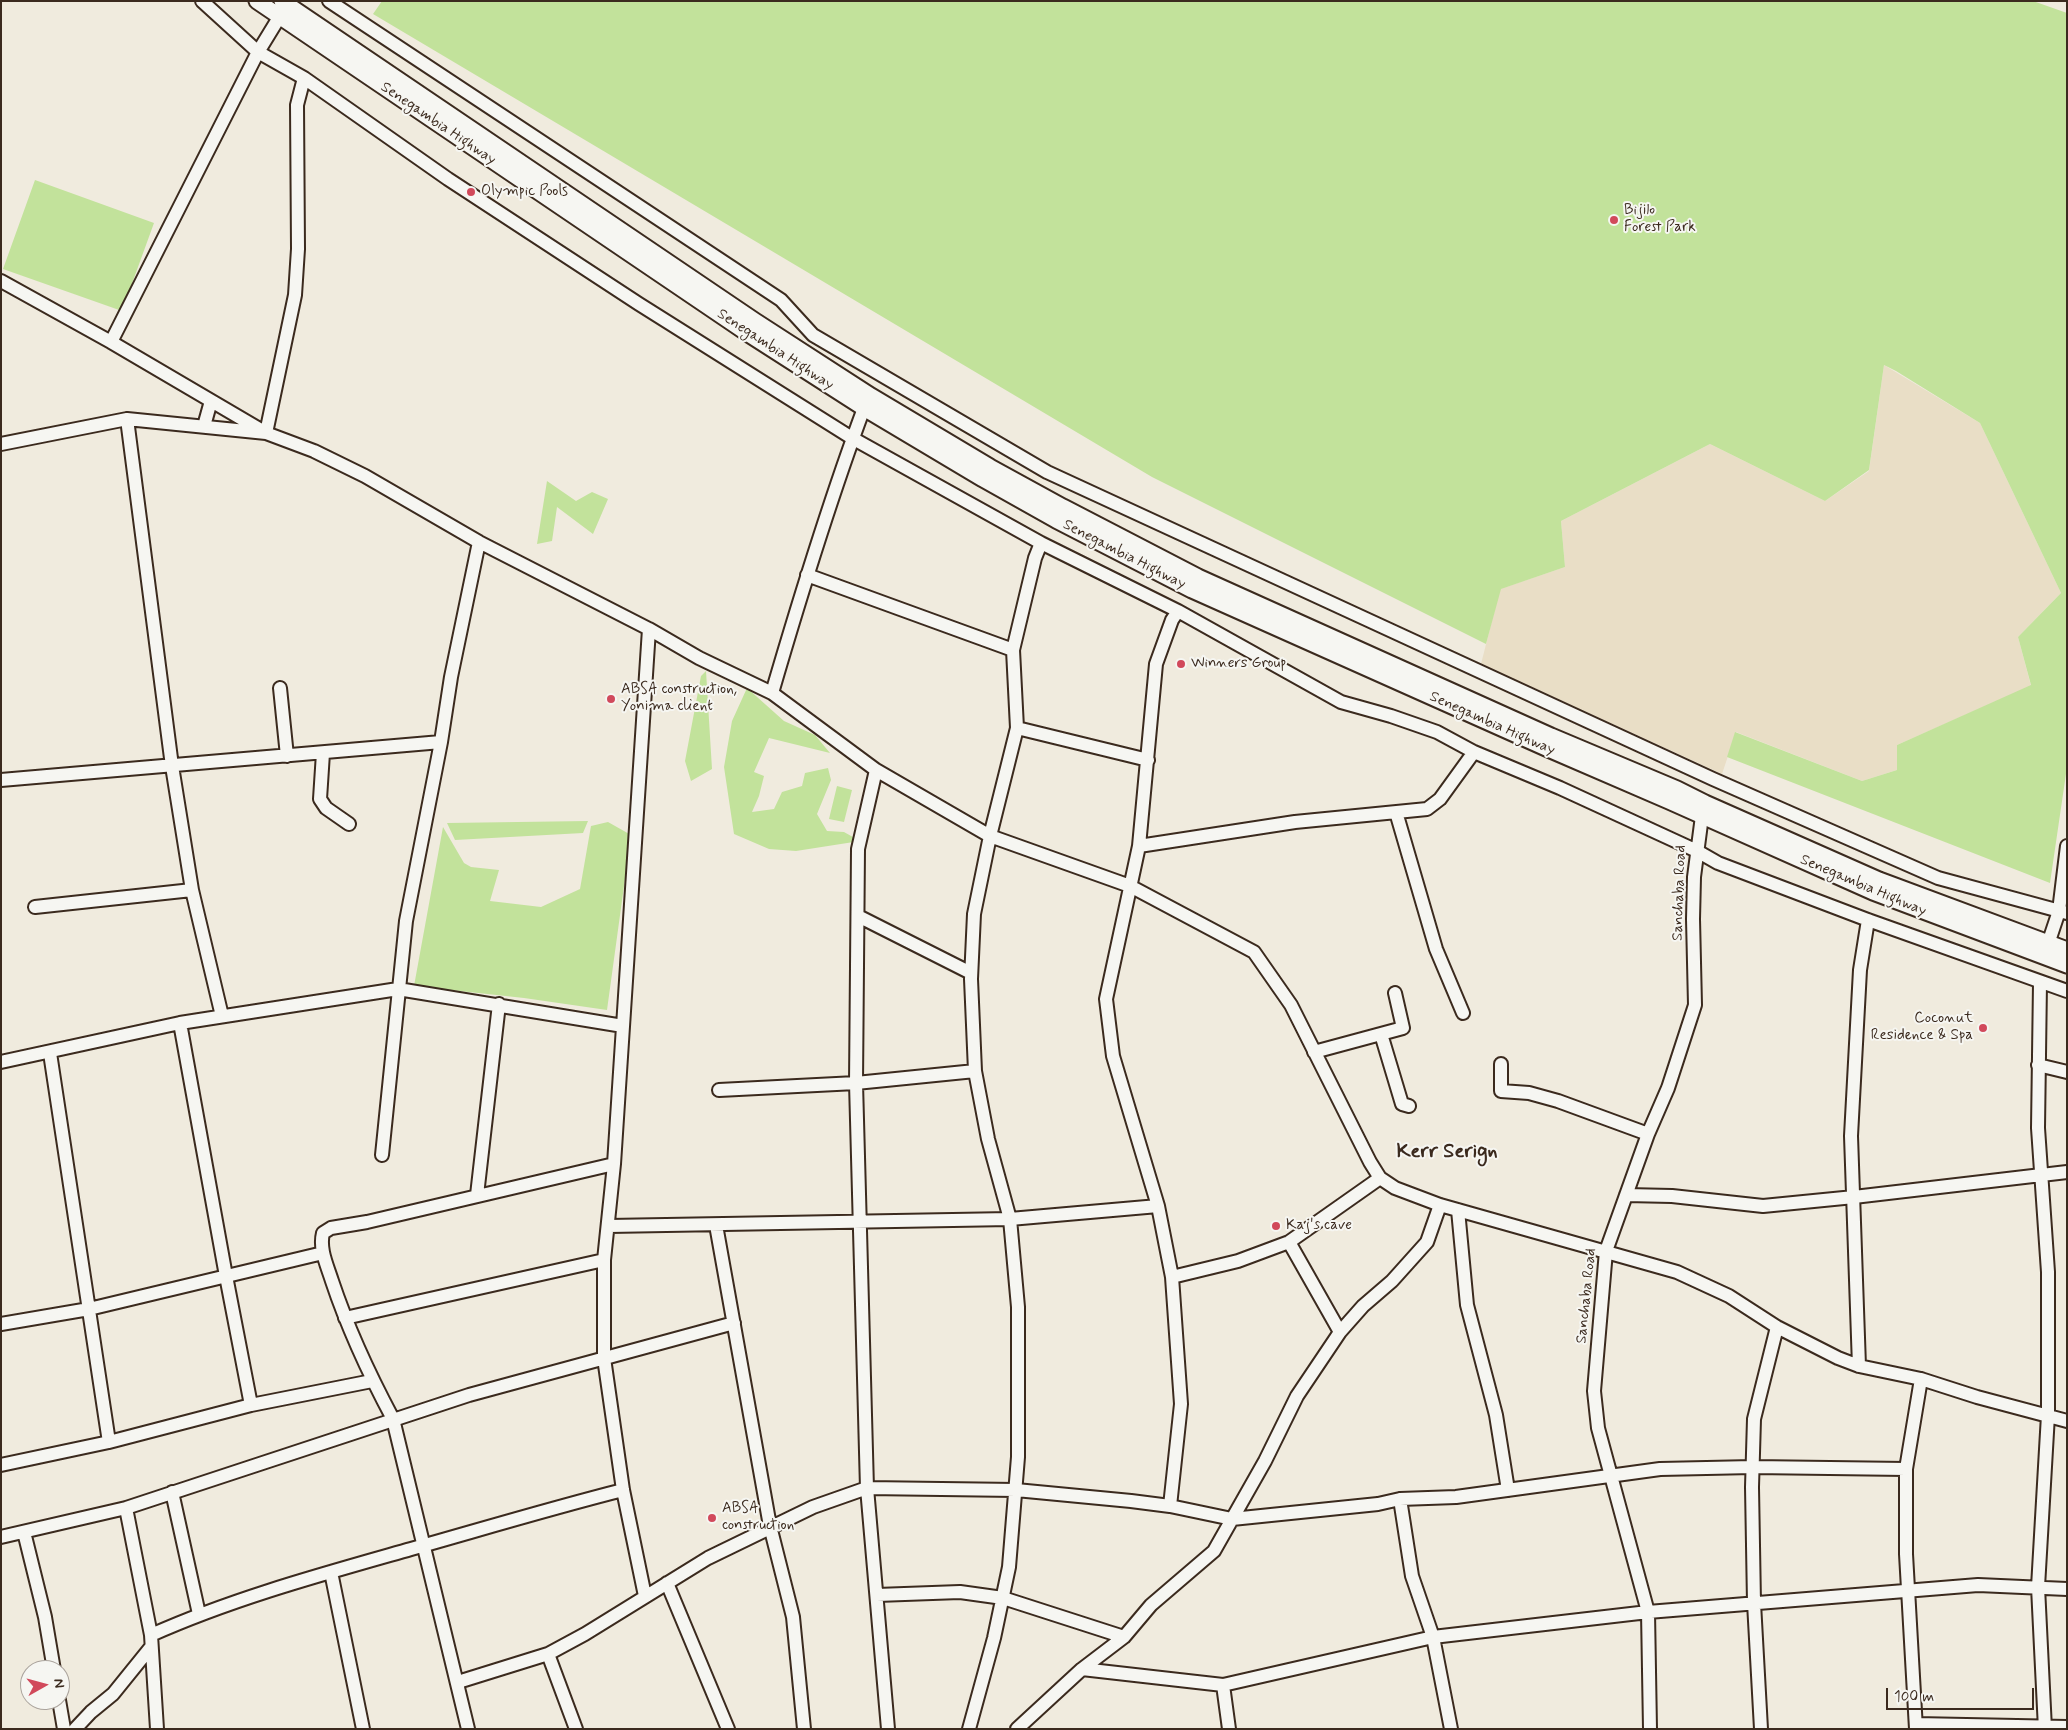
<!DOCTYPE html>
<style>
body{margin:0}
#map{position:relative;width:2068px;height:1730px;overflow:hidden;background:#f0ebde;font-family:Mynerve,sans-serif}
canvas{display:block}
.frame{position:absolute;inset:0;border:2px solid #3b2a1e;pointer-events:none}
.north{position:absolute;left:20px;top:1660px;width:50px;height:50px;box-sizing:border-box;background:#f6f6f2;border:1px solid #aba49d;border-radius:50%;rotate:83deg;font-size:14px;font-weight:700;line-height:20px;text-align:center;color:#3b2a1e}
.north::after{content:'';display:block;margin:auto;width:18px;height:22px;background:#d1495b;clip-path:polygon(50% 0,100% 100%,50% 72%,0 100%)}
.scale{position:absolute;left:1886px;top:1688px;width:148px;height:22px;box-sizing:border-box;border:2px solid #3b2a1e;border-top:0;padding-left:6px;font-size:15px;line-height:18px;white-space:nowrap;color:#3b2a1e;-webkit-text-stroke:4px #f6f6f2;paint-order:stroke}
</style>
<div id="map">
<canvas width="2068" height="1730"></canvas>
<div class="frame"></div>
<div class="north">N</div>
<div class="scale">100 m</div>
</div>
<script>
const ctx = document.querySelector('canvas').getContext('2d');
ctx.lineJoin = 'round';
function fillPath(path, color) { ctx.fillStyle = color; ctx.fill(path, 'evenodd'); }
function trace(path, color, width, dash) { ctx.strokeStyle = color; ctx.lineWidth = width; ctx.lineCap = dash ? 'butt' : 'round'; ctx.setLineDash(dash || []); ctx.stroke(path); }
function label(font, color, halo, rows, align = 'center') {
  ctx.font = font + ' Mynerve,sans-serif'; ctx.lineWidth = 4; ctx.setLineDash([]); ctx.textBaseline = 'middle'; ctx.strokeStyle = halo; ctx.fillStyle = color; for (const [text, x, y, turn = 0] of rows) {
    ctx.save(); ctx.translate(x, y); ctx.rotate((+turn || 0) * Math.PI / 180); ctx.textAlign = isNaN(turn) ? turn : align; if (halo) ctx.strokeText(text, 0, 0); ctx.fillText(text, 0, 0); ctx.restore();
  }
}
fillPath(new Path2D(`
 M1884,365L1980,423L2061,593L2018,637L2031,686L1897,745V770L1862,781L1736,732L1722,774L1481,664L1500,589L1565,567L1561,521L1710,444L1825,501L1869,471Z`), '#e9dec6');
fillPath(new Path2D(`
 M382,1H2033L2067,13V767L2050,883L1727,757L1735,732L1862,781L1897,770V745L2031,685L2018,637L2061,593L1980,423L1896,371L1884,365L1869,470L1825,501L1710,444L1561,521L1565,567L1501,589L1486,644L1152,477L373,14Z
 M35,180L154,223L122,311L3,269Z
 M547,481L576,501L592,492L608,499L593,534L557,507L552,541L537,544Z
 M706,671L712,769L691,781L685,761L701,676Z
 M747,688L784,721L815,735L830,753L769,738L754,772L764,776L759,796L752,812L774,809L782,792L802,786L805,773L828,768L831,780L817,814L827,831L844,832L860,841L796,851L769,849L734,834L724,767L732,721Z
 M837,786L852,790L844,822L829,819Z
 M588,821L583,833L455,840L447,823Z
 M608,822L631,835L607,1010L524,998L414,986L443,827L464,863L471,867L499,870L490,901L541,907L580,889L591,826Z`), '#c2e29b');
const minor = new Path2D(`
 M202,1L258,52L304,78L448,179L639,304L852,438L1041,543L1178,611L1341,702L1391,716L1437,732L1474,752L1560,788L1697,851L1718,863L1868,920L2067,991
 M329,1L781,300L813,335L1047,472L1713,779L1938,878L2067,913
 M1,281L111,342L266,433L314,451L365,476L479,542L649,629L699,658L772,693L876,770L990,836L1130,886L1254,952L1291,1005L1370,1162L1380,1178L1395,1188L1440,1205L1677,1272L1729,1296L1777,1327L1838,1358L1859,1366L1921,1379L1977,1397L2067,1421
 M111,342L258,52L280,16
 M127,419L172,766L192,890L222,1016
 M204,426L211,401
 M1,444L127,419L266,433L295,295L298,249L297,105L304,78
 M807,575L1013,650
 M280,688L287,756
 M772,693C800,597 829,502 864,408
 M1017,728L1148,760
 M323,753L320,799L326,808L349,824
 M876,770L858,849L856,1083L867,1488L888,1729
 M1,780L441,742
 M1396,812L1436,949L1463,1013
 M1139,846L1295,822L1427,809L1440,799L1474,752
 M35,907L192,890
 M858,916L971,973
 M2048,944L2059,911L2067,846
 M2040,983L2038,1128L2048,1272V1415L2038,1587L2045,1729
 M180,1023L398,989L623,1026
 M1381,1034L1402,1104L1409,1106
 M1314,1052L1403,1028L1395,993
 M50,1053L109,1442
 M1,1062L180,1023L226,1276L251,1405
 M1501,1064V1091L1529,1093L1558,1101L1648,1134
 M2038,1065L2067,1072
 M719,1090L856,1083L975,1071
 M382,1155L406,921L441,742L451,677L479,542
 M477,1195L499,1004
 M1626,1195L1672,1196L1763,1206L1854,1197L2067,1172
 M1458,1210L1467,1305L1496,1415L1508,1490
 M716,1225L770,1526L793,1617L804,1729
 M609,1226L1010,1219L1158,1206
 M1289,1242L1340,1332
 M1172,1277L1238,1261L1289,1242L1380,1178
 M345,1318L604,1260
 M1,1324L89,1309L323,1253
 M1859,1366L1851,1136L1860,970L1868,920
 M1,1465L109,1442L251,1405L372,1381
 M172,1492L199,1614
 M1400,1499L1412,1576L1433,1637L1451,1729
 M1170,1506L1181,1404L1172,1277L1158,1206L1113,1056L1106,999L1139,846L1156,664L1172,620L1178,611
 M126,1508L151,1635
 M24,1532L45,1617L54,1670
 M1,1537L126,1508L469,1395L734,1323
 M331,1572L363,1729
 M667,1583L728,1729
 M877,1595L960,1592L1003,1598L1124,1637
 M645,1596L623,1490L604,1358V1260L614,1164L649,629
 M548,1654L576,1729
 M1082,1669L1223,1685L1433,1637L1648,1612L1978,1585L2067,1589
 M458,1682L548,1654L585,1634L708,1558L813,1507L867,1488L1016,1490L1131,1501L1170,1506L1232,1519L1378,1504L1400,1499L1456,1497L1660,1469L1753,1467L1906,1469
 M1223,1685L1229,1729
 M59,1700L64,1729
 M1916,1724L2067,1727
 M75,1729L91,1712L113,1694L151,1647
 M157,1729L151,1635C234,1598 323,1574 411,1549C482,1529 552,1508 623,1490
 M468,1729L393,1419C369,1374 348,1329 332,1281C327,1265 319,1249 323,1233L331,1228L367,1222L614,1164
 M969,1729L994,1638L1009,1567L1018,1457V1307L1010,1219L988,1139L975,1071L971,979L974,914L990,836L1017,728L1013,650L1035,558L1041,543
 M1017,1729L1082,1669L1124,1637L1151,1605L1214,1551L1265,1461L1297,1396L1340,1332L1363,1306L1392,1281L1427,1242L1440,1205
 M1650,1729L1648,1612L1598,1428L1594,1391L1606,1251L1648,1134L1668,1088L1695,1005L1693,919L1694,877L1702,816
 M1761,1729L1754,1603L1752,1487L1754,1419L1777,1327
 M1916,1729L1906,1554V1469L1921,1379`);
const major = new Path2D(`
 M257,1L747,333L864,408L983,479L1056,520L1192,590L1546,748L1669,801L1873,892L2067,965
 M282,1L755,321L871,396L990,467L1063,507L1198,577L1551,736L1677,789L1705,803L1879,880L2067,950`);
trace(minor, '#3b2a1e', 16);
trace(major, '#3b2a1e', 19);
trace(minor, '#f6f6f2', 12);
trace(major, '#f6f6f2', 15);
for (const [x, y, r, color] of [
 [471,192,5,"#d1495b"],
 [1614,220,5,"#d1495b"],
 [1181,664,5,"#d1495b"],
 [611,699,5,"#d1495b"],
 [1983,1028,5,"#d1495b"],
 [1276,1226,5,"#d1495b"],
 [712,1518,5,"#d1495b"]
]) { const dot = new Path2D(); dot.arc(x, y, r, 0, 2 * Math.PI); ctx.fillStyle = color; ctx.fill(dot); trace(dot, '#f6f6f2', 2); }
label('15px', '#3b2a1e', '#f6f6f2', [
 ["Senegambia Highway",438,124,34],
 ["Senegambia Highway",775,350,33],
 ["Senegambia Highway",1124,555,27],
 ["Senegambia Highway",1492,724,24],
 ["Senegambia Highway",1863,886,23],
 ["Sanchaba Road",1680,893,-88],
 ["Sanchaba Road",1587,1296,-84]
]);
label('15px', '#3b2a1e', '#f6f6f2', [
 ["Olympic Pools",481,192],
 ["Bijilo",1624,211],
 ["Forest Park",1624,228],
 ["Winners Group",1191,664],
 ["ABSA construction,",621,690],
 ["Yonima client",621,707],
 ["Coconut",1973,1019,"right"],
 ["Residence & Spa",1973,1036,"right"],
 ["Kaj's cave",1286,1226],
 ["ABSA",722,1509],
 ["construction",722,1526]
], 'left');
label('bold 20px', '#3b2a1e', '#f6f6f2', [
 ["Kerr Serign",1447,1153]
]);
</script>
